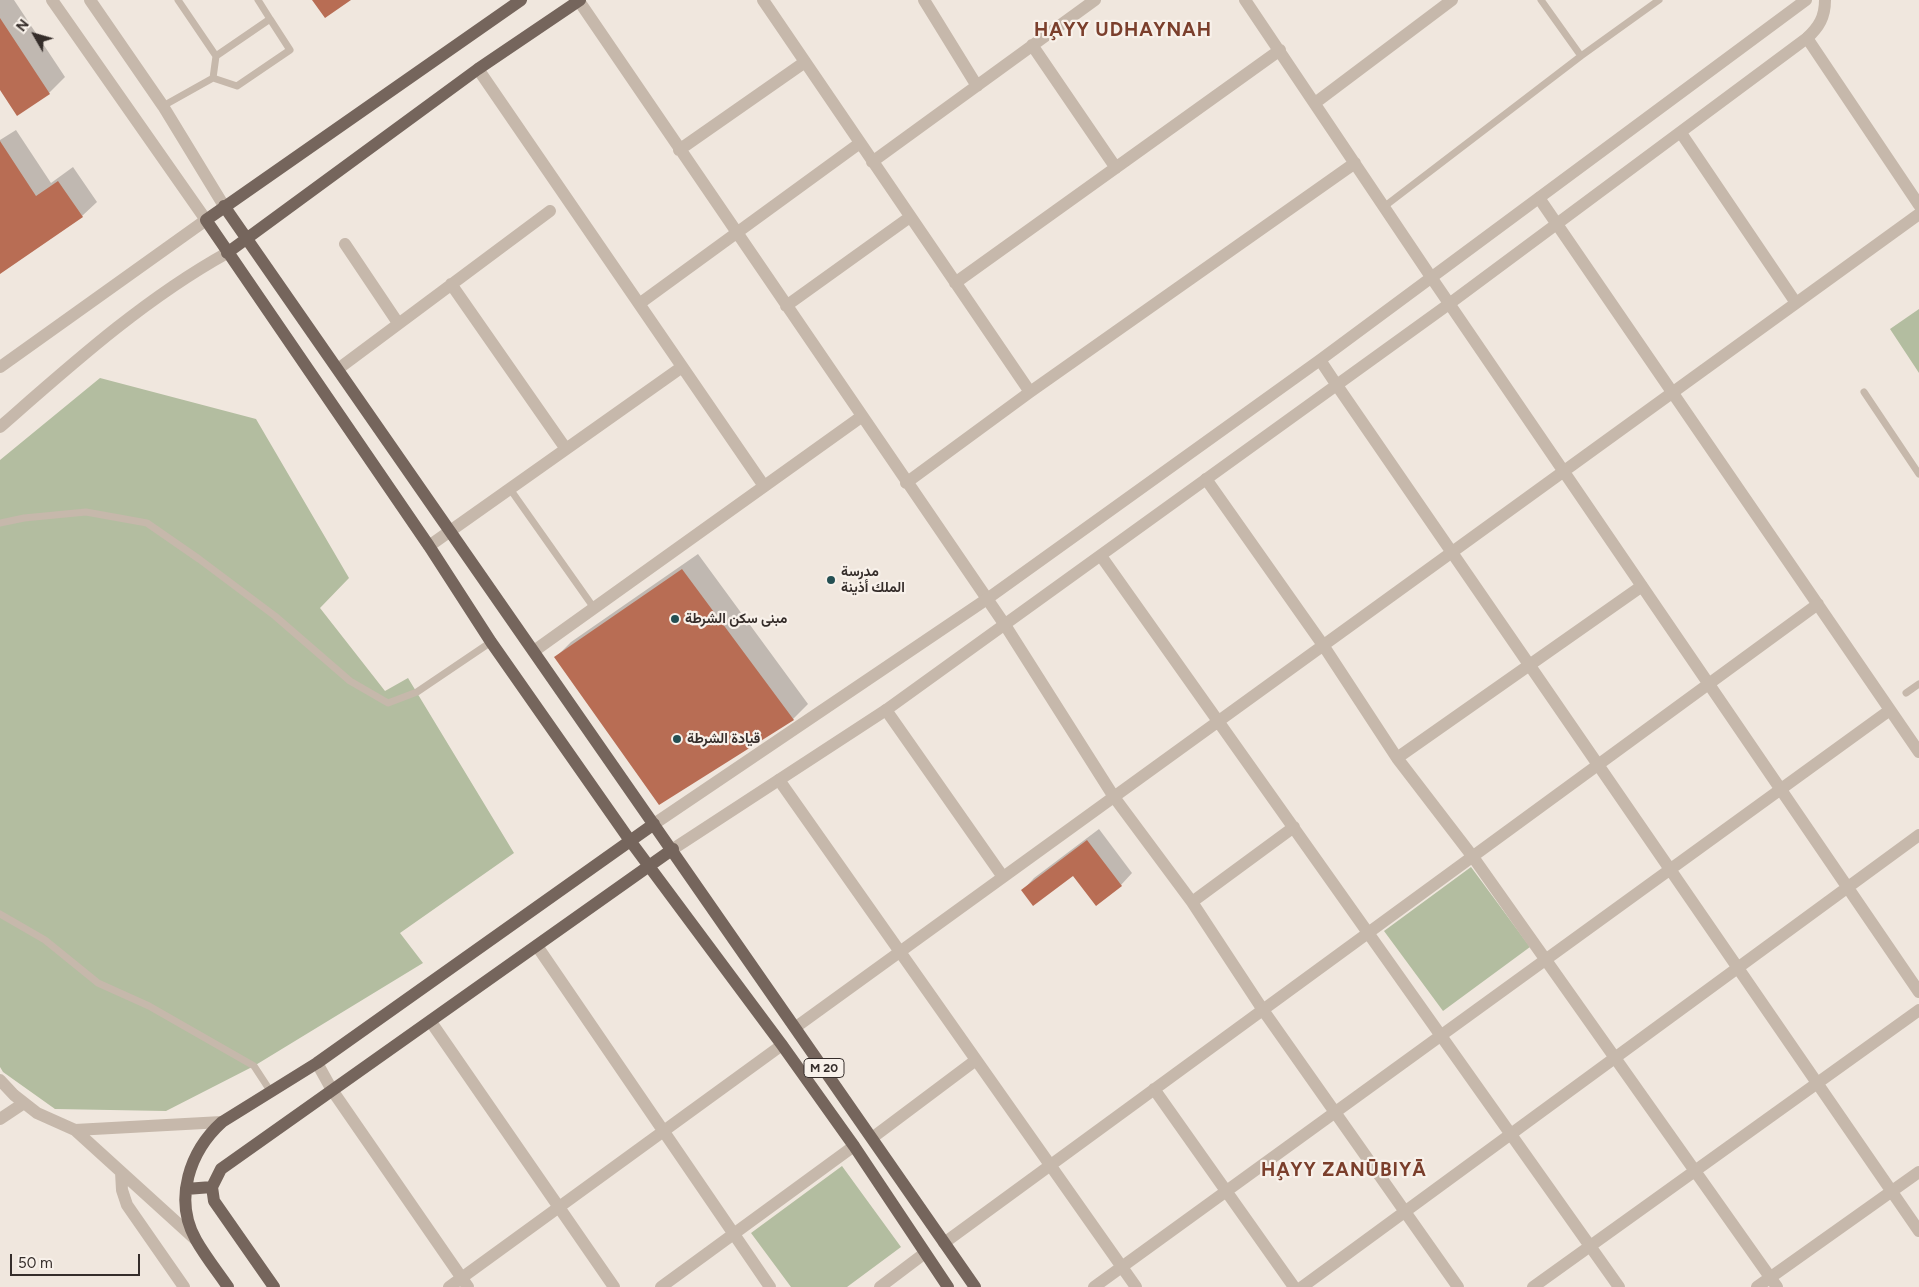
<!DOCTYPE html>
<meta charset="utf-8">
<style>
body{margin:0}
#map{position:relative;width:1919px;height:1287px;overflow:hidden;background:#f0e7de;font-family:Figtree,sans-serif}
canvas{display:block}
.north{position:absolute;left:10px;top:10px;width:50px;height:50px;-webkit-text-stroke:4px #f8f1ea;paint-order:stroke;rotate:308deg;font-size:14px;font-weight:700;line-height:20px;text-align:center;color:#352d2a}
.north::after{content:'';display:block;margin:auto;width:18px;height:22px;background:#352d2a;clip-path:polygon(50% 0,100% 100%,50% 72%,0 100%)}
.scale{position:absolute;left:10px;top:1254px;width:130px;height:22px;box-sizing:border-box;border:2px solid #352d2a;border-top:0;padding-left:6px;font-size:15px;line-height:18px;white-space:nowrap;color:#352d2a;-webkit-text-stroke:4px #f8f1ea;paint-order:stroke}
</style>
<div id="map">
<canvas width="1919" height="1287"></canvas>
<div class="north">N</div>
<div class="scale">50 m</div>
</div>
<script>
const ctx = document.querySelector('canvas').getContext('2d');
ctx.lineJoin = 'round';
function fillPath(path, color) { ctx.fillStyle = color; ctx.fill(path, 'evenodd'); }
function trace(path, color, width, dash) { ctx.strokeStyle = color; ctx.lineWidth = width; ctx.lineCap = dash ? 'butt' : 'round'; ctx.setLineDash(dash || []); ctx.stroke(path); }
function label(font, color, halo, rows, align = 'center') {
  ctx.font = font + ' Figtree,Vazirmatn,sans-serif'; ctx.lineWidth = 4.5; ctx.setLineDash([]); ctx.textBaseline = 'middle'; ctx.strokeStyle = halo; ctx.fillStyle = color; for (const [text, x, y, turn = 0] of rows) {
    ctx.save(); ctx.translate(x, y); ctx.rotate((+turn || 0) * Math.PI / 180); ctx.textAlign = isNaN(turn) ? turn : align; if (halo) ctx.strokeText(text, 0, 0); ctx.fillText(text, 0, 0); ctx.restore();
  }
}
fillPath(new Path2D(`
 M1919,309V373L1890,329Z
 M100,378L256,419L349,578L320,608L385,691L408,678L514,853L400,933L423,963L254,1066L166,1111L55,1109L3,1072L0,1067V460Z
 M1471,867L1530,947L1443,1011L1384,931Z
 M842,1166L901,1247L847,1287H791L751,1233Z`), '#b3bda0');
fillPath(new Path2D(`
 M0,0H14L65,77L49,93L0,88Z
 M16,130L51,183L73,167L97,202L82,216L0,273V140Z
 M698,554L808,704L793,719L556,657L571,642Z
 M1099,829L1132,873L1121,885L1074,874L1023,890L1034,878Z`), '#0003');
fillPath(new Path2D(`
 M312,0H351L325,18Z
 M0,18L50,94L17,116L0,90Z
 M0,141L36,196L58,181L83,217L0,274Z
 M682,569L794,720L659,805L554,657Z
 M1087,840L1122,886L1096,906L1073,876L1033,906L1021,890Z`), '#b86d54');
trace(new Path2D(`
 M178,0L216,56
 M258,0L270,19
 M1541,0L1581,56
 M163,106L213,78L237,86L290,50L270,19L216,56L213,78
 M1385,206L1581,56L1659,0
 M1864,392L1919,474
 M510,489L594,608
 M0,523L24,518L86,512L147,523L199,559L275,616L350,681L388,703L417,692L491,642
 M1906,693L1919,684
 M0,914L45,940L98,983L149,1006L254,1066L271,1092`), '#c6b8ab', 7);
trace(new Path2D(`
 M763,0L1030,392
 M924,0L977,86
 M1245,0L1431,277L1919,992
 M579,1L1005,625L1114,797L1192,902L1263,1010L1458,1287
 M1807,38L1919,205
 M1032,45L1116,168
 M478,69L764,486
 M1315,103L1452,0
 M1681,133L1796,303
 M679,150L805,62
 M872,162L1095,0
 M1539,198L1919,752
 M345,244L398,323
 M955,283L1280,50
 M451,284L566,449
 M639,304L860,143
 M786,306L910,217
 M0,367L206,220
 M338,369L550,211
 M1336,384L1919,1231
 M0,427C72,364 144,299 227,253
 M1206,479L1323,645L1397,758L1473,857L1777,1287
 M906,483L1030,392L1355,163
 M429,546L682,367
 M1101,556L1619,1287
 M534,651L861,417
 M886,710L1003,877
 M1397,758L1642,586
 M779,780L1136,1287
 M1192,902L1294,827
 M537,946L770,1287
 M431,1022L614,1287
 M796,1027L1919,214
 M317,1063L332,1090L468,1287
 M0,1080L14,1095L37,1113L75,1130L195,1239
 M1154,1089L1294,1287
 M0,1119L24,1103
 M75,1130L222,1122
 M872,1138L976,1060
 M121,1172L122,1190L127,1205L184,1287
 M944,1243L1818,604
 M449,1287L782,1045
 M661,1287L854,1146
 M880,1287L925,1253
 M1094,1287L1890,710
 M1302,1287L1919,835
 M1533,1287L1919,1010
 M1757,1287L1919,1172`), '#c6b8ab', 12);
trace(new Path2D(`
 M52,0L206,220
 M90,0L163,106L224,206
 M1320,360L1336,384
 M654,824L987,599L1320,360L1806,0
 M673,849L886,710L1449,304L1807,38C1819,27 1825,17 1825,0`), '#c6b8ab', 12);
trace(new Path2D(`
 M521,0L206,220L429,546L491,642L631,842L782,1045L854,1146L948,1287
 M224,206L975,1287
 M227,253L478,69L580,0
 M186,1189L212,1187
 M228,1287C217,1271 205,1256 196,1240C173,1199 190,1151 222,1122L317,1063L654,824
 M274,1287L214,1201L212,1187L221,1169L673,849`), '#75655c', 12);
for (const [x, y, r, color] of [
 [831,580,5,"#244f52"],
 [675,619,5,"#244f52"],
 [677,739,5,"#244f52"]
]) { const dot = new Path2D(); dot.arc(x, y, r, 0, 2 * Math.PI); ctx.fillStyle = color; ctx.fill(dot); trace(dot, '#f8f1ea', 2); }
for (const [x, y, w] of [
 [824,1068,40]
]) { const box = new Path2D(); box.roundRect(x - w / 2, y - 9.5, w, 19, 4); ctx.fillStyle = '#f8f1ea'; ctx.fill(box); trace(box, '#352d2a', 1); }
label('bold 12px', '#352d2a', null, [
 ["M 20",824,1068]
]);
label('bold 14px', '#352d2a', '#f8f1ea', [
 ["مدرسة",841,572],
 ["الملك أذينة",841,588],
 ["مبنى سكن الشرطة",685,619],
 ["قيادة الشرطة",687,739]
], 'left');
ctx.letterSpacing = '1px';
label('bold 19px', '#7b3f2c', '#f8f1ea', [
 ["ḨAYY UDHAYNAH",1123,30],
 ["ḨAYY ZANŪBIYĀ",1344,1170]
]);
ctx.letterSpacing = '0px';
</script>
